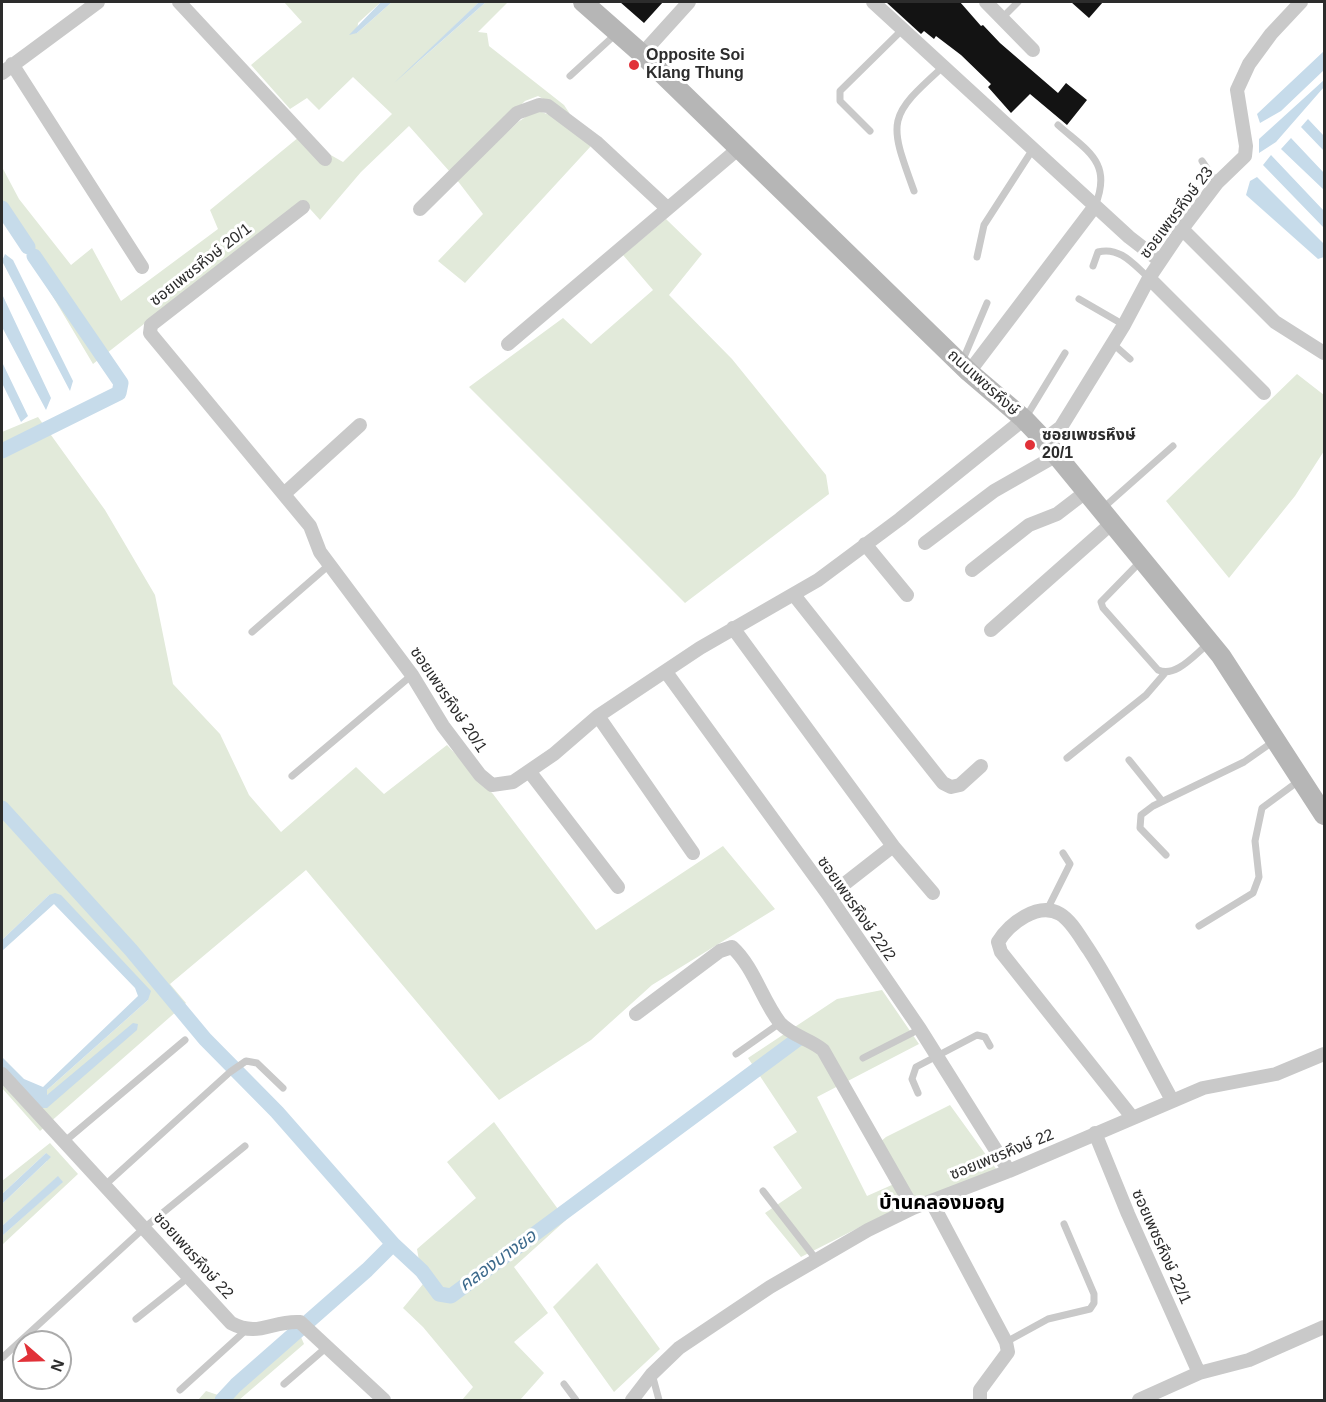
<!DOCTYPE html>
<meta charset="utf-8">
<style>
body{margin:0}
#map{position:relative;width:1326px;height:1402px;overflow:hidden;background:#fff;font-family:Helvetica,sans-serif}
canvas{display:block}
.frame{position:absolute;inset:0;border:3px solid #2c2c2c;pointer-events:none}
.north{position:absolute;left:12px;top:1330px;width:60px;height:60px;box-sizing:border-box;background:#fff;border:2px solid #ababab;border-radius:50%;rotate:110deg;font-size:16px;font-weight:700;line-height:24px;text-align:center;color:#2c2c2c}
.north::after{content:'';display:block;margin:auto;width:21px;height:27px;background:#e13138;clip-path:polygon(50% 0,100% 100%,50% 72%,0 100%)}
</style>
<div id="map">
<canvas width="1326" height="1402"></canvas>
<div class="frame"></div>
<div class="north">N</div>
</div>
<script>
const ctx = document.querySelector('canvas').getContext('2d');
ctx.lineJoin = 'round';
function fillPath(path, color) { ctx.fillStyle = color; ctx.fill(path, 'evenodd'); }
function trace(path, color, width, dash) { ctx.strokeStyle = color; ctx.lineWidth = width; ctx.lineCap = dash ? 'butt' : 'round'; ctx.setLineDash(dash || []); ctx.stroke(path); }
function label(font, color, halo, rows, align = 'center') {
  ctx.font = font + ' Helvetica,"Noto Sans Thai",sans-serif'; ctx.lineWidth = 6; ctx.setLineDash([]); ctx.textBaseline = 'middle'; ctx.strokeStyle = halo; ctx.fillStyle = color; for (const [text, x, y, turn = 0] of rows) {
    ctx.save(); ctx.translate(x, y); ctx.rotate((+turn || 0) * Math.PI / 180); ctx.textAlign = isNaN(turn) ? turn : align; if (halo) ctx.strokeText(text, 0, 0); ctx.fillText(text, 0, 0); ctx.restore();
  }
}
fillPath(new Path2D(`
 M284,2H381L358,23L357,33L392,2H479L410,69L486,2H508L478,32L487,33L489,46L564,105L570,114L538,96L525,101L450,172L409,126L361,172L320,220L302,200L93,364L21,243C0,222 2,198 2,167L19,199L71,265L92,248L121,301L218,229L210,210L299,137L343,162L392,114L353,77L319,110L307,98L290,109L251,65L302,22Z
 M536,110L555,117L591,146L465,283L438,261L483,214L457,180L518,122Z
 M666,219L702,254L669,295L732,359L826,475L829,494L685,603L469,387L563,318L591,344L653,290L623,255Z
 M1297,374L1324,395V451L1295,496L1229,578L1166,501Z
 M38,417L105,510L155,595L173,684L220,734L249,795L281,832L356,767L384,794L447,745L493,794L596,930L723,846L775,909L652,985L591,1040L499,1100L306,870L170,984L186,1003L40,1131L2,1088V1068L41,1108L51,1094L47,1095V1090L148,1000L49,895L2,940V432Z
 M882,990L919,1044L817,1097L867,1196L894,1184L874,1147L886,1137L950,1105L997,1170L862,1226L801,1257L765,1213L802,1188L773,1147L797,1132L748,1058L837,999Z
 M494,1122L566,1220L514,1267L548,1313L514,1342L544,1373L520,1400H462L473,1387L423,1327L403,1308L423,1284L417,1249L476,1198L447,1162Z
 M50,1143L78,1174L2,1245V1236L62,1182L58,1177L2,1226V1204L47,1161L46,1153L2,1194V1181Z
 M597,1263L660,1349L614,1392L553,1307Z
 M297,1328L304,1344L239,1400H198L206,1391L221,1396Z`), '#e2eada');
fillPath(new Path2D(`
 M381,2H392L357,33L349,35Z
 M479,2H486L394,83Z
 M1324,51V70L1281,111L1260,123L1257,114Z
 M1324,80V87L1276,142L1259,153V139Z
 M1308,119L1324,136V151L1301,127Z
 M1291,138L1324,173V190L1281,149Z
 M1271,155L1324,211V228L1263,165Z
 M1257,177L1324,244V257L1318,259L1246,195L1250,181Z
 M5,254L13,260L73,381L70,391L2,261Z
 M2,294L51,398L46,410L2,327Z
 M2,362L28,416L21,422L2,383Z
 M55,893L61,895L151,991L148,1000L47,1090V1095L133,1023L138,1024L137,1030L47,1108H41L2,1068V1057L24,1079L43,1087L138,996L135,988L54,904L2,951V940L49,895Z
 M46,1153L51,1157L47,1161L2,1204V1194Z
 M58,1176L63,1182L2,1236V1226Z`), '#c6dbea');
trace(new Path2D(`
 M2,208L28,247
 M2,451L119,393L121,383L34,256
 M2,808L131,950L205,1039L277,1112L393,1244L422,1271L439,1294L451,1296L798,1039
 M222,1400L236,1385L367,1270L393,1244`), '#c6dbea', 15);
fillPath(new Path2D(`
 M620,2H663L644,23Z
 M886,2H960L981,26L983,25L1000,43L1058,93L1066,83L1087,100L1067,125L1030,94L1011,113L988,87L991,84L961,55L936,36L934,39L924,31L921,34Z
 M1071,2H1103L1089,18Z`), '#131313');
trace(new Path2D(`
 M1003,17L1018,2
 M570,76L617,33
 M1058,125C1087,151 1113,162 1095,206
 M870,131L840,101V91L903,29
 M1202,161L1217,183
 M914,191C888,120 887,117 944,66
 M977,257L984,225L1033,149
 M1093,266L1098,252C1120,246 1134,265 1149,278
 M1079,299L1124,325
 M1112,343L1130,359
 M962,362L987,303
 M1026,417L1065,353
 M1103,508L1173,446
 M1140,562L1101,602L1103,608L1158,670C1176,678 1194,655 1208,644
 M252,632L329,565
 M1067,758L1146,695L1165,673
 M1129,760L1162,801
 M292,776L412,675
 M1166,855L1140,828L1141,815L1153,806L1244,762L1274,741
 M1047,910L1070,864L1063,853
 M1199,926L1253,893L1259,877L1255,841L1262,808L1300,780
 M736,1054L780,1023
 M863,1058L920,1029
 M918,1093L912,1079L916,1067L977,1035L985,1037L990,1046
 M64,1142L185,1040
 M105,1185L230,1072L246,1061L257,1063L283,1088
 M763,1191L816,1259
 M136,1319L190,1276
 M1006,1342L1048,1319L1090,1309L1094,1303V1294L1064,1224
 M2,1358L144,1228L245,1146
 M652,1374L659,1400
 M284,1384L328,1346
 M564,1384L576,1400
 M180,1390L245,1331`), '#c9c9c9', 7);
trace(new Path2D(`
 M179,2L325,159
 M873,2L1129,237L1160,261
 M986,2L1033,50
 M642,54L689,2
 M12,64L142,267
 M2,73L98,2
 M303,207L151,325L150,333L310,526L320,552L412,675L443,726L480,775L492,785L513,782L554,754L598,716L700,648L818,580L900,519L1024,419
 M420,209L517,113L539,105L548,106L596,142L667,208
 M1182,229L1275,322L1324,353
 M1149,278L1264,393
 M508,344L738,149
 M969,372L1095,206
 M1044,440L1061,427L1124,325L1149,278L1182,229L1217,183L1245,156L1246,146L1237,90L1249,64L1271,34L1301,2
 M284,494L360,425
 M925,543L994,491L1057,455
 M865,544L907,595
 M972,570L1029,525L1057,514L1087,491
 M794,595L943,783L951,787L960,785L981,766
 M733,628L893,846L829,896
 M991,630L1112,523
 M666,672L829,896L920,1029L1009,1171
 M598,716L693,853
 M529,771L618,887
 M893,846L933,893
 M636,1014L720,951L732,947C754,967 762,1000 780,1023C792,1036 810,1039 823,1050L913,1208
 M2,1074L231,1323C259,1338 272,1320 300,1322L384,1400
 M1132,1117L1001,952L998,942C1009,924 1038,901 1060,914C1072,921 1081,939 1089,950C1120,998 1144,1049 1172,1100
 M1095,1133L1128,1214L1199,1373
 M931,1201L1006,1342L1008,1352L980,1390V1400
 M632,1400L652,1374L679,1348L770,1287L868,1230L913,1208L1009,1171L1203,1088L1276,1074L1324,1054
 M1139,1400L1199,1373L1249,1360L1324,1327`), '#c9c9c9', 14);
trace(new Path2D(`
 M583,2L642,54L969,372L1024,419L1044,440L1221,656L1324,815`), '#b6b6b6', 20);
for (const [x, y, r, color] of [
 [634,65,6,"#e13138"],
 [1030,445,6,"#e13138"]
]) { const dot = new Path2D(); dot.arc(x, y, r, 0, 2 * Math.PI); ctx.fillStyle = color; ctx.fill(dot); trace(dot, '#fff', 2); }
label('bold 16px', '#2c2c2c', '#fff', [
 ["Opposite Soi",646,56],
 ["Klang Thung",646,74],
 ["ซอยเพชรหึงษ์",1042,436],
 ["20/1",1042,454]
], 'left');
label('16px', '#2c2c2c', '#fff', [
 ["ซอยเพชรหึงษ์ 23",1177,213,-53],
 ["ซอยเพชรหึงษ์ 20/1",201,265,-38],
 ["ถนนเพชรหึงษ์",983,383,42],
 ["ซอยเพชรหึงษ์ 20/1",448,700,56],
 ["ซอยเพชรหึงษ์ 22/2",856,909,55],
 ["ซอยเพชรหึงษ์ 22",1002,1155,-22],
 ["ซอยเพชรหึงษ์ 22/1",1161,1247,66],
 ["ซอยเพชรหึงษ์ 22",193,1256,48]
]);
label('italic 18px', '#3d6a8c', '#fff', [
 ["คลองบางยอ",498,1261,-36]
]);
label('bold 20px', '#000', '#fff', [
 ["บ้านคลองมอญ",942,1203]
]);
</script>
